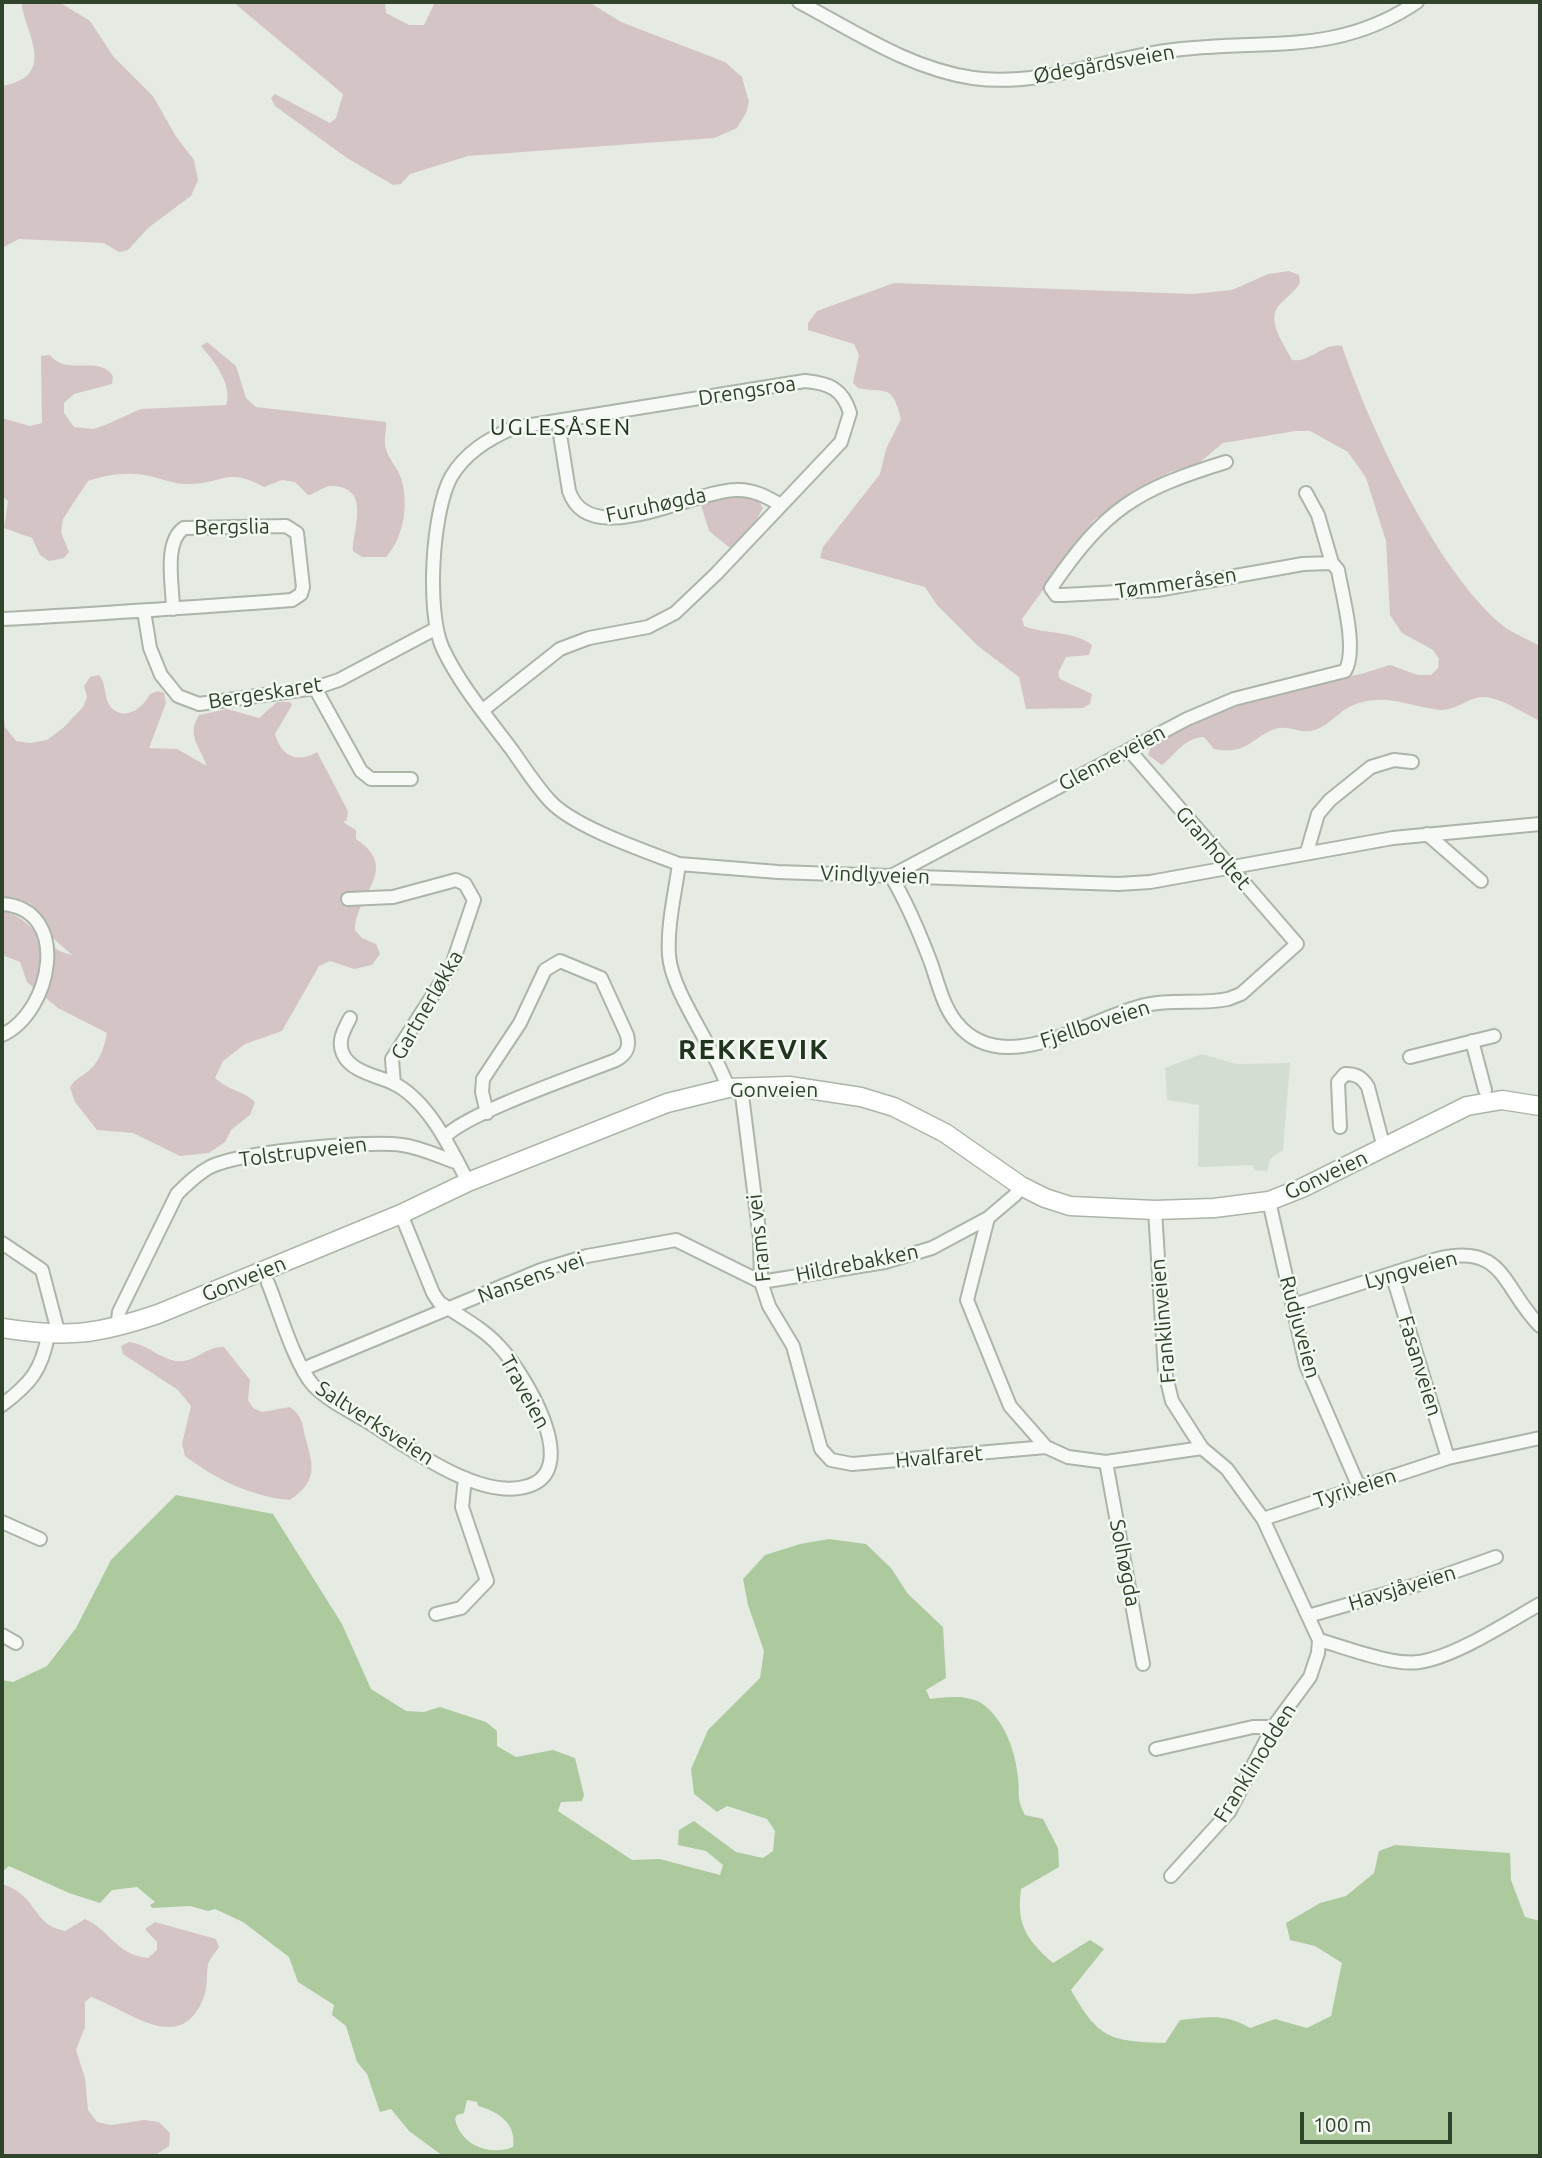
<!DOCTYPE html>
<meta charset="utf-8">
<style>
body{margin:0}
#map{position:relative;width:1542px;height:2158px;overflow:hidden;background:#e5ebe3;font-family:Ubuntu,sans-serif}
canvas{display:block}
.frame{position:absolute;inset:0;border:4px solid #30432b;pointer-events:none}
.scale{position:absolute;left:1300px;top:2112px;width:152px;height:32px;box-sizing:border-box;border:4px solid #30432b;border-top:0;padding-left:9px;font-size:21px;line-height:24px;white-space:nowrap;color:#30432b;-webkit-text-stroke:5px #f4f8f3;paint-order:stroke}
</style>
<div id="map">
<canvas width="1542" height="2158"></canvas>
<div class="frame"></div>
<div class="scale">100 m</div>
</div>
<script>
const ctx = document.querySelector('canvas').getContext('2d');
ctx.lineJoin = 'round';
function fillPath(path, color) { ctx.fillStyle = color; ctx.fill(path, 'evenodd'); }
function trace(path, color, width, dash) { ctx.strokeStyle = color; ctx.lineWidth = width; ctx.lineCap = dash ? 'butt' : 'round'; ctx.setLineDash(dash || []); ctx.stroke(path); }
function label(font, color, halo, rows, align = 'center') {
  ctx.font = font + ' Ubuntu,sans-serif'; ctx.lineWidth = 5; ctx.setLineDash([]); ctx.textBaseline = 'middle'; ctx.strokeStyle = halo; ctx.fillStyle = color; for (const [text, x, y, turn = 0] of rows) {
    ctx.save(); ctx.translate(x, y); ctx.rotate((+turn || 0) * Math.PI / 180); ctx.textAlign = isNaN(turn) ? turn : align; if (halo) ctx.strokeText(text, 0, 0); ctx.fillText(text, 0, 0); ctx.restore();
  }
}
fillPath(new Path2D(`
 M1202,1054L1236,1064L1290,1063L1283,1150L1270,1159L1267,1171L1254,1170L1253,1165L1198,1167L1199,1105L1167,1100L1165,1068Z`), '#d4ddd1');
fillPath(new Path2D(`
 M21,2H59L90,21L113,56L153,96L175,135L194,160L198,180L191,196L148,228L128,250L119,252L104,243L19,239L2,248V86C58,76 26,35 21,2Z
 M233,2H385L386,13L409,25H424L435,2H589L621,22L725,62L742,77L749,102L746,113L737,128L714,138L468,156L410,174L401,184L393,185L347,158L275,106L271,98L275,94L330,123L336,118L343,94Z
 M1289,271L1299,275L1300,283C1295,291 1288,296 1281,303C1264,320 1284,343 1292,360C1310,363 1324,342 1342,346C1370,428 1432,560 1495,619C1507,631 1525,638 1540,646V721C1525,714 1508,702 1491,698C1471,693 1459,711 1440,710C1410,707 1388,693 1356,704C1338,710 1330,727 1311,731C1300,733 1289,726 1279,728C1253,734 1250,756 1214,749L1204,737C1184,738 1176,754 1162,765L1148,755L1152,744L1215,713L1307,685L1361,674L1390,665L1418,675H1431L1438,668L1439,659L1433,650L1402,633L1390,615L1386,541L1366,478L1348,452L1310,431H1295L1223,443L1199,463L1170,472L1133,491L1093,521L1022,619L1024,626C1046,635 1073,630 1092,645L1089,655L1066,657L1058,673L1060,679L1092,694L1090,704L1083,708L1026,709L1019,677L978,646L937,605L925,587L820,558L823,547L880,474L886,449L901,419C892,382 886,394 858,388L853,383L859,355L854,344L808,330V323L817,311L894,283L1193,294L1232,290L1268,274Z
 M207,342L236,366L246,398L256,407L386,422C387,431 383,439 386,449C389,460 398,468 401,478C409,503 404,538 386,557H362L353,551C352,531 372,489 334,486C323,485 318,493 308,495L295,482L282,480L264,487C228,467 224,483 190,484C178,485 165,480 153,477C132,471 108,474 88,481L63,519L61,532L69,552L64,558L49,561L40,555L32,538L4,528L8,501L2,496V418L30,426L42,423L41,356L50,355C67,377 99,354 113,376L112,384L74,394L64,403V413L74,427L93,429L105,425L141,409L226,405C233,385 214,361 201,346Z
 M726,496H745L758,500L763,508L753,526L730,548L709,531L701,505Z
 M99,675C107,684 103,696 110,706C124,723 143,708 150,694L158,691L164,693L166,703L149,748L177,749L207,766C200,747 186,735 199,715L227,709L259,718L277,702H290L292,705L275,734C281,756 297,764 317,752L348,811L347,820L343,822L356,830V839C401,869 356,893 355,930L362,938L376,944L380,954L372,965L354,969L330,961L319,966L282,1031L245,1044L223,1061L215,1078C232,1093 241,1089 255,1102L250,1115L231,1130L225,1142L209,1153L180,1156L133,1133L97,1130L75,1102L70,1088C74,1079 78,1079 86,1073C99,1064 104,1048 107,1033L58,1008L27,982L20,962L2,955V911C33,917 41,949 72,955L53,938L30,903L2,900V702L5,727L16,741L30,743L47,740L63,728L83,707L87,697L84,686L90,677Z
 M129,1342C147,1344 159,1358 176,1361C193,1364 206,1346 224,1347L250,1380L248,1400L253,1408L262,1412L290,1407C302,1416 302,1422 305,1436C313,1465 319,1480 290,1500C252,1497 215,1479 185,1456L182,1444L191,1406L178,1390L123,1354L121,1346Z
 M2,1884C38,1895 32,1925 65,1931L85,1919C109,1929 116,1955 148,1958L157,1950V1942L145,1929L155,1922L216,1939L219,1947C216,1952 209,1959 208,1965C206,1976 208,1986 204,1997C181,2057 130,2011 91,1997L85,2002V2027L76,2050L85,2078L88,2110L97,2122L111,2125L144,2120L159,2122L170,2133L169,2146L154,2156H3Z`), '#d5c4c6');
fillPath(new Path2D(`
 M176,1495L273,1514L342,1624L371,1689L406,1711L424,1712L440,1707L486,1722L497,1731V1746L516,1757L553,1750L575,1758L584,1795L582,1801L561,1802L558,1811L632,1860L660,1859L720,1875L723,1865L706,1851L678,1845L679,1830L694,1821L736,1852L763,1858L773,1851L775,1831L767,1819L727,1806L717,1812L694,1794L691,1769L708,1730L760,1678L764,1651L748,1605L743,1579L765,1555L800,1544L829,1539L866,1544L891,1568L908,1594L943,1627L946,1678L926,1690L930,1699C946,1697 969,1694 984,1705C1005,1721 1016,1753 1018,1778C1020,1796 1016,1797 1025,1815L1043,1819L1058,1848L1059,1867L1021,1889C1016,1925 1027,1940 1053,1963L1090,1940L1104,1949L1071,1990C1099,2039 1109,2041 1165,2043L1180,2020C1209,2017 1225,2013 1250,2028L1275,2019L1307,2028L1331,2016L1342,1963L1315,1946L1290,1940L1286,1923L1320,1903L1346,1896L1374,1873L1379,1851L1395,1845L1510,1853L1511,1880L1525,1917L1540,1921V2156H443L409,2131L391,2109L380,2112L367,2074L357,2062L346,2026L332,2015L334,2005L298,1982L289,1957L243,1922L215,1909L208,1911L190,1906L152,1908L150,1905L155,1902L137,1887L112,1890L100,1903L69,1893L9,1866L2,1872V1680L13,1682L47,1666L76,1628L111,1560ZM467,2100L477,2102L478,2106C497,2111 517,2123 513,2147C490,2156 461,2146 455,2119L457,2115L464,2113Z`), '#adca9f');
const street = new Path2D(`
 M799,2C854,31 910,69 973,78C1039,87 1102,60 1166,51C1259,37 1333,59 1417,2
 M558,422L569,491C589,551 691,491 736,490C753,489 767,497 781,505
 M1306,493L1318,515L1332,563
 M144,611L150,648L161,675L178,696L199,704L315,688L339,680L435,629
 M2,619C99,614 195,607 292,600L301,594L303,587L297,533L286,526L184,528C163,542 173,587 173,609
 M315,688L361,771L371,779H411
 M483,710L560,649L589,638L648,627L675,613L716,574L841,442L850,413C843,389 829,383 805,381L513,428C488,439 465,453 451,477C432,512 426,613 443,649C460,685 488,718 512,750C524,767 536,786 550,801C574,827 645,851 679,864
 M1130,751L1297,944L1241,994L1228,999C1199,1005 1168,998 1138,1007C1086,1021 1001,1080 956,1022C943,1006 938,983 931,963C920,934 907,903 891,876L1187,719L1234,699L1345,671C1358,650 1342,594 1338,570L1332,563L1303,564L1157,590L1063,595H1056L1051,588C1105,509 1135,490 1226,462
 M1427,834L1481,881
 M1307,852L1318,814L1330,800L1371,767L1394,760L1412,762
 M348,899L393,897L456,880L465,884L474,900L452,965L392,1059L394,1084
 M2,904C72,909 52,1012 2,1035
 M350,1018C344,1030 337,1041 343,1054C351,1072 378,1076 393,1083C428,1100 451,1149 468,1182
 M1472,1041L1485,1090
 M1410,1057L1494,1036
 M741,1087L760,1239L761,1282L769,1306L793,1346L821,1449L831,1460L852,1464L1046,1447
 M728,1088C716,1049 671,992 669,955C667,925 675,894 679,864L778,872L1118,884L1150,882L1393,838L1540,824
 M1340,1127L1338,1082L1345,1074C1356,1074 1362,1077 1368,1087L1384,1148
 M445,1137C464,1114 581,1074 616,1060C627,1054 630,1047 627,1035L601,978L560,961L545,970L520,1023L483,1079L482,1092L487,1113
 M1021,1186L1015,1195L988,1218L967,1300L1010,1406L1046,1447L1068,1457L1106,1462L1202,1448
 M1269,1201L1306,1365L1359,1487
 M1155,1210L1165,1372L1172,1401L1202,1448L1227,1469L1263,1519L1319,1640L1318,1653L1310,1677L1273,1727L1229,1812L1171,1876
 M2,1243L42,1270L59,1335
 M1392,1274L1448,1458
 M268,1283C279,1310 295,1365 313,1385C327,1400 348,1410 365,1420C405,1445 480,1502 528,1486C584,1469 522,1370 499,1346C483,1328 459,1316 439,1302L433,1293L401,1214
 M1293,1305L1437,1259C1505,1242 1502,1288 1540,1326
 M117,1327L119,1312L177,1194C187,1184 197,1174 210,1167C240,1152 367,1140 402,1145C420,1147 440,1157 458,1163
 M303,1369L541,1270L587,1256L676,1240L761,1282L885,1262L932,1248L988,1218
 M2,1405C30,1384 42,1370 48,1335
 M1106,1462L1143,1664
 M1263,1519L1448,1458L1540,1438
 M2,1522L40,1539
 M436,1614L461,1608L487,1581L462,1507L465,1478
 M1308,1616L1423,1583L1496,1557
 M2,1635L16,1643
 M1319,1640C1345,1647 1392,1666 1419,1662C1455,1657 1508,1622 1540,1604
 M1156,1749L1253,1727H1273`);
const secondary = new Path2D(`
 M2,1328C67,1338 96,1335 158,1314L401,1214L468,1182L667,1103L728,1088L789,1086L861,1097L894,1107L945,1133L1021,1186L1045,1198L1070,1206L1155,1210L1214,1208L1269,1201L1302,1188L1467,1106L1502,1100L1540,1106`);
trace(street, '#abb5a8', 16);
trace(secondary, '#abb5a8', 21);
trace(street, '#f7f9f6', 12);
trace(secondary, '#fff', 18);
label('21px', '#30432b', '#f4f8f3', [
 ["Ødegårdsveien",1104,64,-10],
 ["Drengsroa",747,391,-9],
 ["Furuhøgda",656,505,-12],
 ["Bergslia",232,527,-1],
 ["Tømmeråsen",1176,583,-8],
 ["Bergeskaret",265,693,-9],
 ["Glenneveien",1112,758,-28],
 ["Granholtet",1213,848,49],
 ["Vindlyveien",875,875,2],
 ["Gartnerløkka",427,1005,-60],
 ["Fjellboveien",1095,1024,-18],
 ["Gonveien",774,1090],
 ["Tolstrupveien",303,1152,-7],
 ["Gonveien",1326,1175,-25],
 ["Frams vei",759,1238,-96],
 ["Hildrebakken",857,1263,-11],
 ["Lyngveien",1411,1270,-15],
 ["Nansens vei",531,1278,-20],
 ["Gonveien",244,1279,-22],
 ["Franklinveien",1163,1321,-95],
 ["Rudjuveien",1300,1327,75],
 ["Fasanveien",1420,1366,73],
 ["Traveien",525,1392,61],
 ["Saltverksveien",375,1423,33],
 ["Hvalfaret",939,1457,-5],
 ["Tyriveien",1355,1488,-18],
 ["Solhøgda",1125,1563,79],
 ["Havsjåveien",1402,1588,-17],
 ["Franklinodden",1255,1763,-58]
]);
ctx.letterSpacing = '2px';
label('23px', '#21341d', '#f4f8f3', [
 ["UGLESÅSEN",561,427]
]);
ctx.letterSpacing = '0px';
ctx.letterSpacing = '2px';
label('bold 28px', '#21341d', '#f4f8f3', [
 ["REKKEVIK",754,1050]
]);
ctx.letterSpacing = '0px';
</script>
